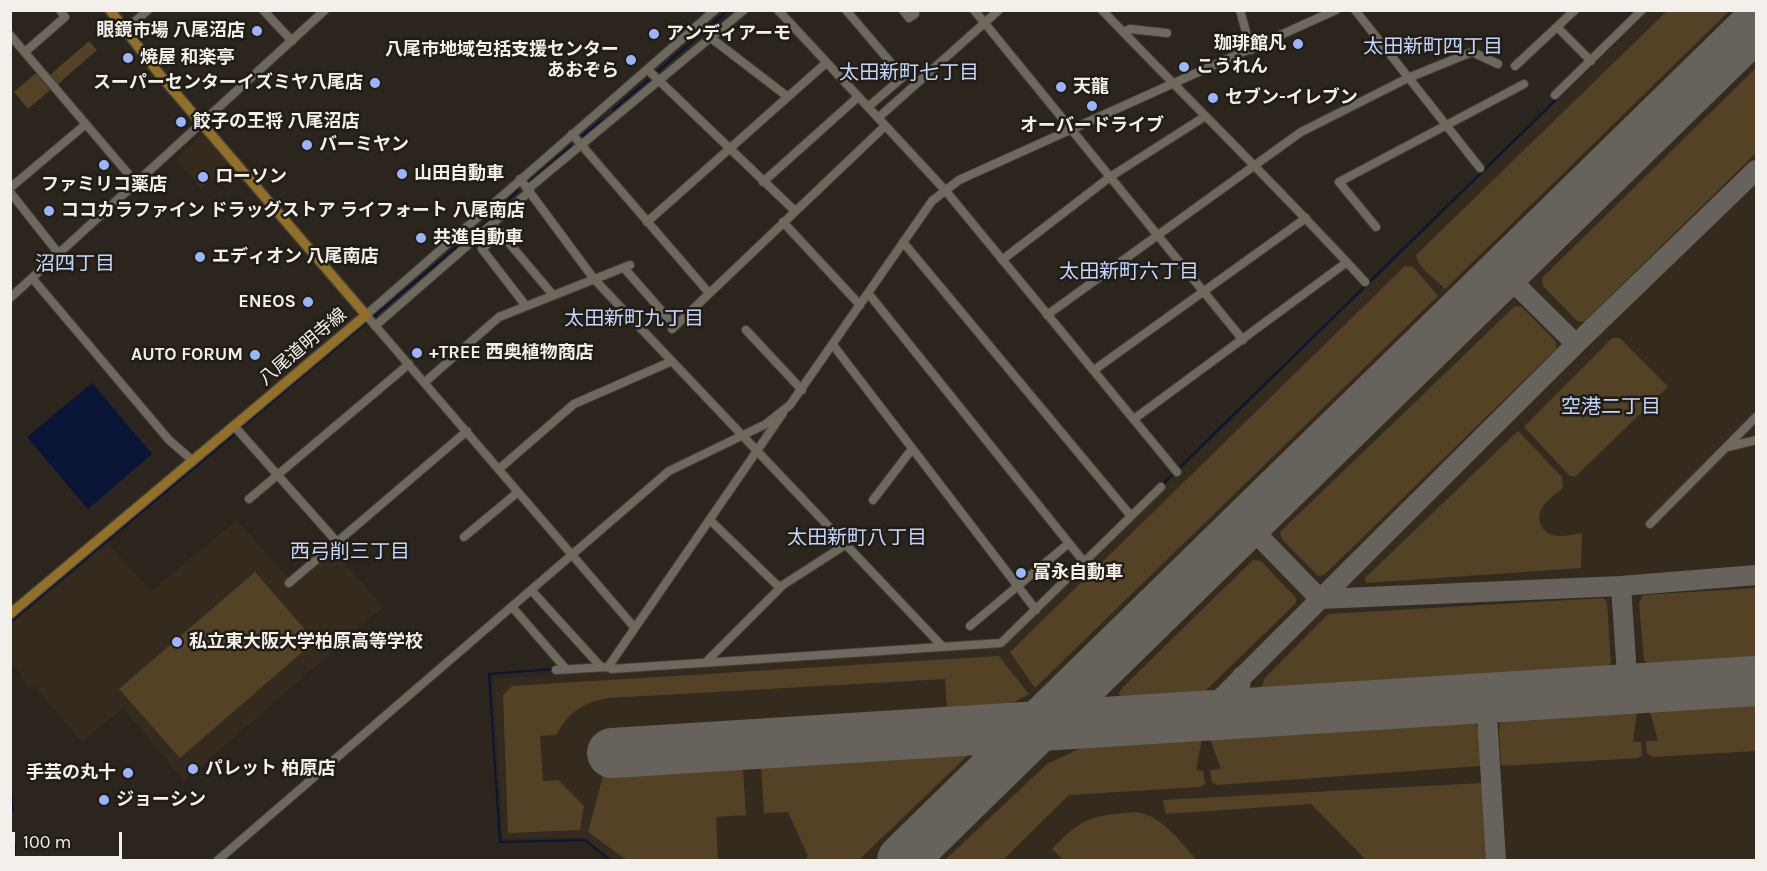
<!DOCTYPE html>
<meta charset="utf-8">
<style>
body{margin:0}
#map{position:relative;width:1767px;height:871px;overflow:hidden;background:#2b251e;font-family:Karla,sans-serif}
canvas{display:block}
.frame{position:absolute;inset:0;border:12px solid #f3efea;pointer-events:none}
.scale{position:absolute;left:12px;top:832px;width:110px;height:27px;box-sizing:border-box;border:3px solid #f3efea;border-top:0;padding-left:8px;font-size:18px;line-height:21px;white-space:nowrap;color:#f3efea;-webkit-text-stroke:4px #211c14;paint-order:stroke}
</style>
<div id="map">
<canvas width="1767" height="871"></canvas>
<div class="frame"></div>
<div class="scale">100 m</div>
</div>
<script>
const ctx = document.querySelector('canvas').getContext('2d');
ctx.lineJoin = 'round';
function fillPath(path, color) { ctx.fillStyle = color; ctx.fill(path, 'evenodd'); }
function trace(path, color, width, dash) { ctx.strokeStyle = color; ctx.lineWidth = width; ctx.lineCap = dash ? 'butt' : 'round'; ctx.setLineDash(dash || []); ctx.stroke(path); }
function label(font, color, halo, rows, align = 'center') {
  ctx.font = font + ' Karla,"Noto Sans JP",sans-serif'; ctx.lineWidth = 5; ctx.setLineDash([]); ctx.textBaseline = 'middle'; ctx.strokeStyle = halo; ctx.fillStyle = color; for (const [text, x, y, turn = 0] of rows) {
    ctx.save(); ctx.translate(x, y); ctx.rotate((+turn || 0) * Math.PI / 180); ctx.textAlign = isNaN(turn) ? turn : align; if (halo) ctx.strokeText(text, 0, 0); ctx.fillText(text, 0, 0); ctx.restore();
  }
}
fillPath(new Path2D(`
 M1649,11H1756V860H613L582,837L503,839L493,679L1001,646Z
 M202,134L230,163L201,189L176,159Z
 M237,520L289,579L333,549L383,607L184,781L123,708L82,742L34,686L29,690L11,660V624L108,544L151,591Z`), '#342b1e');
fillPath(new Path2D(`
 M1667,11H1729L1445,289C1435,278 1419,270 1416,255Z
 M89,41L97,50L57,85L49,76Z
 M1756,68V153L1584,322L1577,321L1543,286L1542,278Z
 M36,73L50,90L28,109L14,92Z
 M1405,266L1413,267L1438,296L1035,688L1010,652Z
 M1515,306L1522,307L1556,342V349L1324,575L1318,576L1282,539L1280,532Z
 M1612,338H1620L1668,387L1576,476H1570L1524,427Z
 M1518,431L1562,477L1563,488C1556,494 1542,503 1540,513C1538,517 1540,523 1542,527C1552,541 1567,535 1582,533L1581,568L1366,583L1365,578Z
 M1253,560L1261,561L1296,598V603L1203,693L1121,699L1119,693L1122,688Z
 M255,572L315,641L180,758L119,689Z
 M1756,588V658L1648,665L1644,660L1639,603L1643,595Z
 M1603,598L1607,602L1611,663L1606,668L1265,690L1262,687L1264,679L1328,614Z
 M999,656L1029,694L1005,707L947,711L945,679L608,698C582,703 569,712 556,735L540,736L543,781L558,780L584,806L580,830L508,833L503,695L512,686Z
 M1756,702V751L1653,757L1647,753L1646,741H1658L1649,708Z
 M1637,712L1633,742H1641L1642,755L1638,758L1501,766L1499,729L1501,720Z
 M1464,720L1475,721L1479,734L1481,766L1217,785L1212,782L1210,770L1221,769L1210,739Z
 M1202,738L1196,770L1203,771L1205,784L1199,787L1069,795L1003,860H945L1047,764L1081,748Z
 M968,755L859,860H804L808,856L788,812L764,813L761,765Z
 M743,769L746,815L716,817L718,860H627L588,832L603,776Z
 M1482,783L1487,860H1366L1311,804L1166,814L1163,800Z
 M1136,812C1163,816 1179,841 1197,860H1063L1052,849C1084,816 1091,816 1136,812Z`), '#544227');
fillPath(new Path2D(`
 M92,383L152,454L88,509L27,437Z`), '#0a1436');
trace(new Path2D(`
 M658,71L728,10
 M613,110L648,80
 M582,136L602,120
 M530,181L571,146
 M240,429L491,218L518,190
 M1178,469L1614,43
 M1161,486L1174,473
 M10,622L236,433
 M713,658L911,645
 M611,665L704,659
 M555,669L489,674L500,842L585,840L610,860
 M10,781L13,810
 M15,843V860`), '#0a1436', 2);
trace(new Path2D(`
 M1503,272L1576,344
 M1246,523L1320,599L1621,586L1756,575
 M1621,586L1628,690
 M1242,676C1236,695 1244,704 1260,714
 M1486,700L1496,860
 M1201,718L1576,344L1756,170
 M914,860L917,846`), '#68625c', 20);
trace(new Path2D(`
 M612,753L1756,681
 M902,860L1756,25`), '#68625c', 50);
const minor = new Path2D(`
 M263,10L292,41
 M778,10L945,190L1177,472
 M846,10L903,77L868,107
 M903,10L909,18L915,14
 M974,10L1243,340
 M1102,10C1189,101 1280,189 1365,282
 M1240,10L1251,50
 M1355,10L1480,168
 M1557,27L1591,61
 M125,30L148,10
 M1123,32L1130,29L1167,33
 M10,35L136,183
 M711,38L788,97
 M25,52L65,17L60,10
 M1515,66L1575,10
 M648,70L795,211
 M1555,95L1642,10
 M878,118L999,10
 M572,134L709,293
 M520,179L594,279L942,646
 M763,182L858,97
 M10,188L86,124
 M528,189L744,10
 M10,192L59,254
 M647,222L826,63
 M783,222L860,305
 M1376,227L1339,182L1524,84
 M498,230L553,295
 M501,232L482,249L526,306
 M903,242L1131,516
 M1002,260L1110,177L1204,117
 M624,268L675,326
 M32,278L169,440L193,461
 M868,293L1084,562
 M10,298L325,10
 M1047,315L1301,132L1408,78L1472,52L1498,64
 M375,326L530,191
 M672,329L885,126
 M746,330L802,390
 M833,345L1036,610
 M1094,370L1306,218
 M425,382L499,317L630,265
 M1134,419L1347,262
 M235,427L337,542
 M1728,447L1756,440
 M499,469L574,404L670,362
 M249,499L409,364
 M873,500L912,449
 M710,520L780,588
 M1650,524L1756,417
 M464,537L518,492
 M289,583L467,431
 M532,591L601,667
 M513,608L566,669
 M970,626L1069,543
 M634,627L366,315L715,10
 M706,662L783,585L845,545
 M608,667L783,413
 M556,670L608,667L611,669L1001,643L1161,487
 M218,860L669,471L766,424L790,405L932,201L959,180L1336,10`);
const major = new Path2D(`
 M10,614L366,315L160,75L110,10`);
trace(minor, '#444039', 10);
trace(major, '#444039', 12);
trace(minor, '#6e685f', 8);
trace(major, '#937028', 9);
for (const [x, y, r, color] of [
 [257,31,6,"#99b5fd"],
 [654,34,6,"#99b5fd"],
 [1298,44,6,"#99b5fd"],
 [128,58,6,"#99b5fd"],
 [631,60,6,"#99b5fd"],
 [1184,67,6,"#99b5fd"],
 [375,83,6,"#99b5fd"],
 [1061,87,6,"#99b5fd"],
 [1213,98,6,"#99b5fd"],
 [1092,106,6,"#99b5fd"],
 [181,122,6,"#99b5fd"],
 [307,145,6,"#99b5fd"],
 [104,165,6,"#99b5fd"],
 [402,174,6,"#99b5fd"],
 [203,177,6,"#99b5fd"],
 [49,211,6,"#99b5fd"],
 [421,238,6,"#99b5fd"],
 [200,257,6,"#99b5fd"],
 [308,302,6,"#99b5fd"],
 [417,353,6,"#99b5fd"],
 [255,355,6,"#99b5fd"],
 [1021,573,6,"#99b5fd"],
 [177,642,6,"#99b5fd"],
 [193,769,6,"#99b5fd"],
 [128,773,6,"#99b5fd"],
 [104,800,6,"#99b5fd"]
]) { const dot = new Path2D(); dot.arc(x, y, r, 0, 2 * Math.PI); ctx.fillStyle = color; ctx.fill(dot); trace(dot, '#211c14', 2); }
label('bold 18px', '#f3efea', '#211c14', [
 ["眼鏡市場 八尾沼店",245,31,"right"],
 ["アンディアーモ",666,34],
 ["珈琲館凡",1286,44,"right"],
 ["八尾市地域包括支援センター",619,50,"right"],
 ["あおぞら",619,71,"right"],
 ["焼屋 和楽亭",140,58],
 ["こうれん",1196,67],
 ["スーパーセンターイズミヤ八尾店",363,83,"right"],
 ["天龍",1073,87],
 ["セブン-イレブン",1225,98],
 ["餃子の王将 八尾沼店",193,122],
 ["オーバードライブ",1092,126,"center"],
 ["バーミヤン",319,145],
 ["山田自動車",414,174],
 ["ローソン",215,177],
 ["ファミリコ薬店",104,185,"center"],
 ["ココカラファイン ドラッグストア ライフォート 八尾南店",61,211],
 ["共進自動車",433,238],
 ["エディオン 八尾南店",212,257],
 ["ENEOS",296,302,"right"],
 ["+TREE 西奥植物商店",429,353],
 ["AUTO FORUM",243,355,"right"],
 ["富永自動車",1033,573],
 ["私立東大阪大学柏原高等学校",189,642],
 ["パレット 柏原店",205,769],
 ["手芸の丸十",116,773,"right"],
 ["ジョーシン",116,800]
], 'left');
label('18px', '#f3efea', '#211c14', [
 ["八尾道明寺線",303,347,-40]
]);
label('20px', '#c4d6ff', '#211c14', [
 ["太田新町四丁目",1433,47],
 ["太田新町七丁目",909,73],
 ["沼四丁目",75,264],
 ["太田新町六丁目",1129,272],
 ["太田新町九丁目",634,319],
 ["空港二丁目",1611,407],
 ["太田新町八丁目",857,538],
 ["西弓削三丁目",350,552]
]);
</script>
